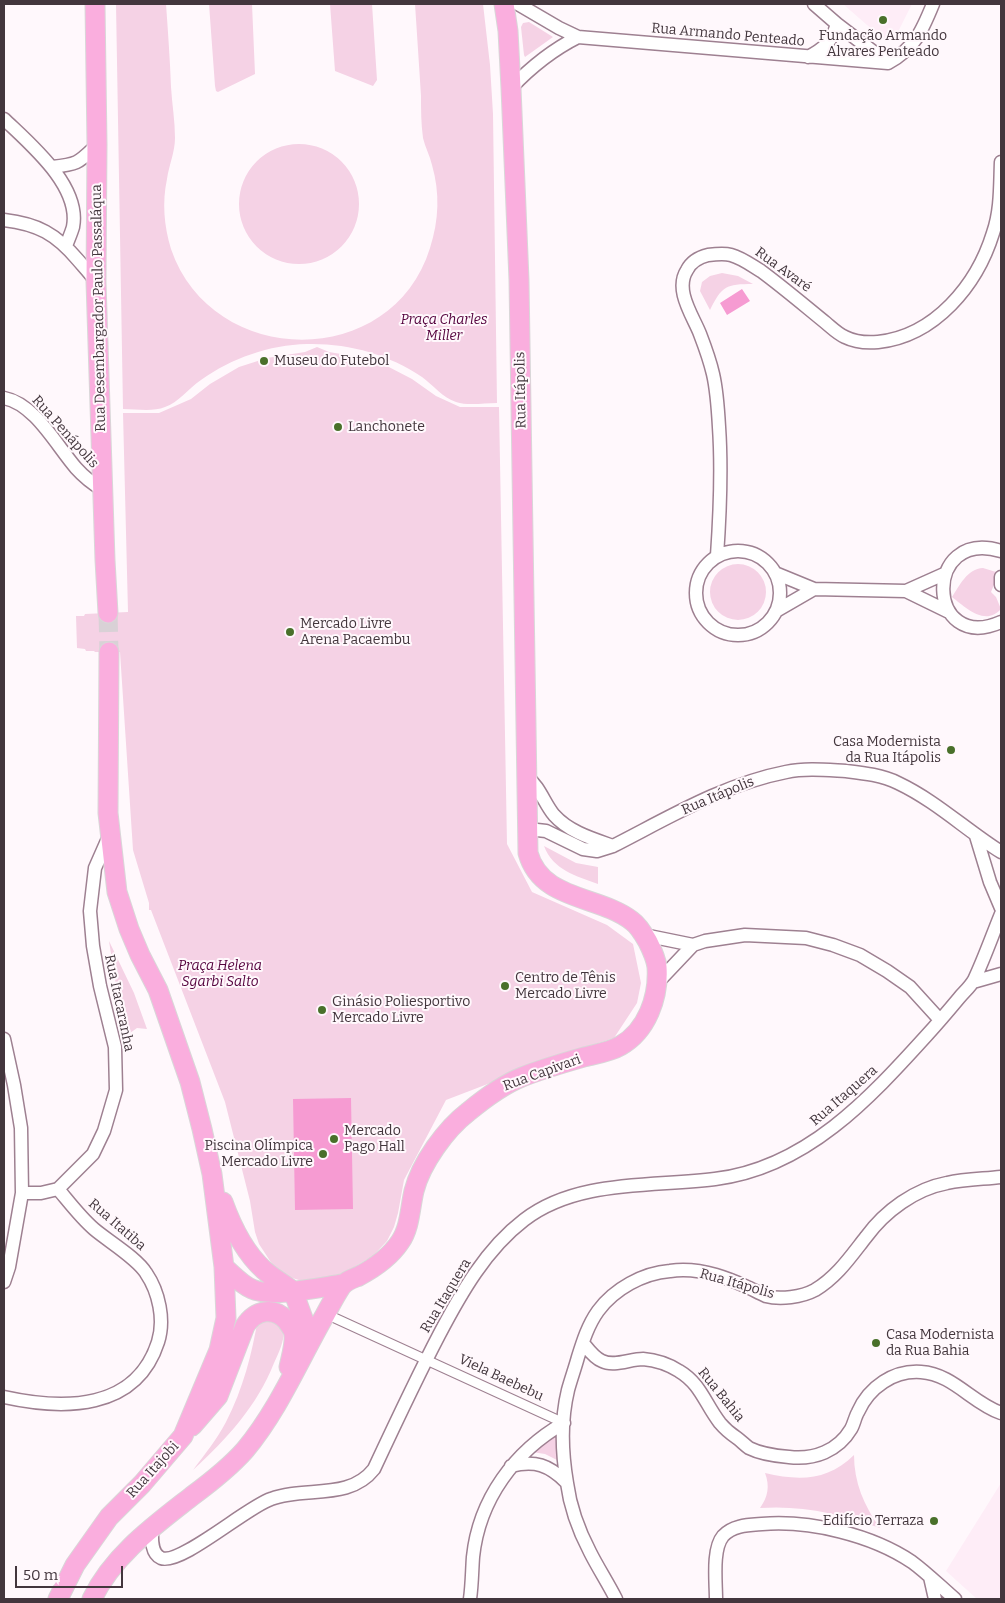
<!DOCTYPE html>
<meta charset="utf-8">
<style>
body{margin:0}
#map{position:relative;width:1005px;height:1603px;overflow:hidden;background:#fff8fc;font-family:Bitter,serif}
canvas{display:block}
.frame{position:absolute;inset:0;border:5px solid #43363d;pointer-events:none}
.scale{position:absolute;left:15px;top:1566px;width:108px;height:22px;box-sizing:border-box;border:2px solid #43363d;border-top:0;padding-left:6px;font-size:15px;line-height:18px;white-space:nowrap;color:#43363d;-webkit-text-stroke:4px #fff8fc;paint-order:stroke}
</style>
<div id="map">
<canvas width="1005" height="1603"></canvas>
<div class="frame"></div>
<div class="scale">50 m</div>
</div>
<script>
const ctx = document.querySelector('canvas').getContext('2d');
ctx.lineJoin = 'round';
function fillPath(path, color) { ctx.fillStyle = color; ctx.fill(path, 'evenodd'); }
function trace(path, color, width, dash) { ctx.strokeStyle = color; ctx.lineWidth = width; ctx.lineCap = dash ? 'butt' : 'round'; ctx.setLineDash(dash || []); ctx.stroke(path); }
function label(font, color, halo, rows, align = 'center') {
  ctx.font = font + ' Bitter,serif'; ctx.lineWidth = 4; ctx.setLineDash([]); ctx.textBaseline = 'middle'; ctx.strokeStyle = halo; ctx.fillStyle = color; for (const [text, x, y, turn = 0] of rows) {
    ctx.save(); ctx.translate(x, y); ctx.rotate((+turn || 0) * Math.PI / 180); ctx.textAlign = isNaN(turn) ? turn : align; if (halo) ctx.strokeText(text, 0, 0); ctx.fillText(text, 0, 0); ctx.restore();
  }
}
fillPath(new Path2D(`
 M843,4H912L896,36L894,38L883,39Z
 M1001,1483V1599H977L946,1571Z`), '#feedf7');
fillPath(new Path2D(`
 M116,4H166C168,32 170,60 171,87C172,104 175,121 175,138C175,152 169,165 167,179C162,202 164,226 171,249C212,369 392,371 430,248C439,220 440,193 432,165C430,156 425,147 423,138C421,124 421,109 421,96C419,65 417,34 415,4H483L490,65L493,114L497,403C484,403 468,406 456,402C443,398 433,385 422,377C388,354 348,343 307,344C269,345 232,358 201,380C189,388 178,403 165,407C153,412 136,409 123,409Z
 M209,4H252L255,74L218,92L216,91L215,86Z
 M330,4H372L377,80L373,86L335,71Z
 M529,22L553,37L525,57L524,55L521,27L523,23Z
 M239 204a60 60 0 1 1 120 0a60 60 0 1 1-120 0Z
 M722,273L738,276L753,284C726,284 722,286 710,310L700,291L702,282L710,276Z
 M317,347L329,352L365,358L383,364L412,379L436,396L460,407H499L507,844L532,892L607,925L633,944L641,983L637,1003L614,1038L571,1052L446,1100L404,1180L398,1213L394,1227L387,1241L373,1256L339,1276L302,1281L286,1276L274,1267L259,1244L255,1232L250,1201L225,1102L151,910H149V903L133,850L120,652H95L94,651H86L85,649L77,648L76,616H84L85,614L128,612L123,413H159L191,399L210,384L239,367L267,358L305,352Z
 M710 592a28 28 0 1 1 56 0a28 28 0 1 1-56 0Z
 M983,568L996,572L997,577L991,592L996,597L1001,609C985,627 965,607 952,597C960,585 967,569 983,568Z
 M544,846L576,863L598,867V884C576,876 553,870 544,846Z
 M109,941L134,993L147,1029L137,1028L130,1033L116,985Z
 M264,1313L284,1330C284,1342 279,1352 274,1363C257,1406 227,1439 193,1470C205,1454 217,1439 226,1422C243,1389 252,1354 258,1318Z
 M557,1434V1460L545,1454L532,1452Z
 M854,1455C854,1482 864,1506 880,1528C841,1514 802,1505 760,1508C768,1497 770,1486 765,1473C799,1481 828,1481 854,1455Z`), '#f5d2e5');
fillPath(new Path2D(`
 M742,289L750,301L727,315L720,303Z
 M351,1098L353,1209L295,1210L293,1099Z`), '#f69bd2');
trace(new Path2D(`
 M108,613L109,652`), '#d9d1d6', 19, [19, 9]);
const pedestrian = new Path2D(`
 M326,1314L564,1423`);
const minor = new Path2D(`
 M518,4L559,28L578,37L888,63C915,48 922,31 933,4
 M814,4L837,24L888,63
 M808,57C824,49 832,41 837,24
 M511,88C531,67 552,50 578,37
 M4,119C30,144 81,186 73,227C71,234 68,240 66,246
 M52,167C79,164 78,163 97,145
 M4,220C38,224 56,234 78,260C84,267 91,274 96,282
 M4,398C35,404 56,445 76,468C84,477 93,484 103,490
 M696 593a42 42 0 1 1 84 0a42 42 0 1 1-84 0Z
 M1001,551C922,527 926,655 1001,622
 M717,556C720,513 722,470 719,427C718,409 717,391 713,374C710,361 705,347 700,334C693,316 674,290 687,270C691,262 700,257 708,255C716,254 724,253 731,255C742,258 751,265 761,271C784,288 805,306 826,323C832,328 838,334 845,337C855,342 867,343 878,342C935,336 977,285 993,233C1001,210 1000,186 1001,162
 M775,573L814,589L906,591L944,574
 M1001,577V585
 M906,591L949,612
 M776,611L814,589
 M527,777C540,787 544,803 554,815C569,832 593,839 613,846
 M528,829L546,831L583,849L597,851L613,846C668,818 724,784 786,772C806,768 826,770 846,771C863,773 882,775 898,783C936,801 966,830 1001,852
 M976,836L990,882L1001,908
 M644,935L693,945
 M973,982L1001,974
 M657,983L693,945L705,941L745,935L806,938L833,945L860,955L887,971L910,987L940,1020
 M4,1039L14,1085L21,1128L22,1193L9,1267L4,1282
 M22,1193H41L58,1189L93,1154L104,1131L116,1090L115,1047L100,986L93,946L90,911L95,868L110,834
 M583,1343C588,1349 594,1358 602,1361C614,1367 630,1359 643,1359C655,1360 668,1364 679,1371C701,1384 705,1404 720,1423C725,1429 731,1434 737,1438C741,1441 745,1445 749,1448C761,1454 776,1456 789,1457C814,1460 838,1451 851,1429C854,1424 855,1417 858,1412C869,1387 894,1370 921,1372C953,1374 972,1403 1001,1413
 M4,1397C63,1410 136,1411 158,1342C165,1320 159,1292 146,1273C137,1258 108,1241 94,1229C81,1218 69,1202 58,1189
 M511,1466C535,1460 549,1465 566,1482
 M152,1527C152,1536 150,1553 161,1558C180,1566 248,1506 271,1499C305,1486 349,1501 374,1469C395,1424 416,1379 439,1335C461,1293 486,1249 524,1220C577,1179 653,1187 715,1179C806,1168 869,1099 927,1035C938,1023 949,1010 959,998C964,992 970,987 974,980C984,959 992,936 1001,914
 M930,1577L935,1599
 M470,1599C472,1585 472,1571 473,1557C479,1499 515,1451 564,1423
 M616,1599C608,1583 598,1568 590,1552C579,1531 570,1506 567,1483C562,1454 561,1419 568,1390C571,1379 575,1368 578,1357C583,1341 588,1325 598,1311C614,1289 643,1273 670,1271C684,1269 702,1271 716,1275C726,1278 736,1282 745,1286C752,1289 759,1293 766,1296C780,1300 802,1297 815,1290C837,1277 851,1256 866,1237C885,1211 915,1189 947,1183C965,1179 984,1179 1001,1177
 M716,1599C716,1582 712,1549 723,1536C733,1525 749,1525 762,1524C810,1520 872,1535 912,1562C927,1573 941,1587 955,1599`);
const primary = new Path2D(`
 M95,4L97,145L96,282L105,560L108,613
 M223,1202C232,1227 244,1252 264,1270C273,1278 284,1284 293,1291
 M224,1267C233,1275 242,1285 252,1289C271,1298 321,1287 343,1284
 M293,1291L304,1321L306,1348
 M192,1426L218,1396L245,1326C255,1310 274,1306 287,1321C290,1326 294,1330 294,1335C295,1345 291,1357 289,1367
 M58,1599L75,1565L109,1517L142,1484L183,1436L219,1350L226,1318L224,1267L212,1174L202,1129L190,1082L158,990L140,955L129,929L117,892L108,813L109,652
 M92,1599C113,1555 155,1525 192,1496C211,1482 230,1467 245,1450C279,1409 299,1360 325,1315C330,1306 335,1296 341,1287C345,1281 352,1279 359,1276C374,1268 390,1257 400,1242C410,1228 410,1208 414,1191C421,1163 446,1129 468,1112C485,1098 502,1085 522,1077C542,1069 563,1063 584,1057C595,1054 610,1052 620,1046C647,1031 659,997 657,967C656,959 652,950 648,942C644,935 639,926 632,921C599,895 541,901 528,853L519,280L511,88L508,31L504,4`);
trace(pedestrian, '#9e8091', 11);
trace(minor, '#9e8091', 15);
trace(primary, '#d9d7d8', 21);
trace(pedestrian, '#fff', 9);
trace(minor, '#fff', 12);
trace(primary, '#faaede', 19);
for (const [x, y, r, color] of [
 [883,20,5,"#49702a"],
 [264,361,5,"#49702a"],
 [338,427,5,"#49702a"],
 [290,632,5,"#49702a"],
 [951,750,5,"#49702a"],
 [505,986,5,"#49702a"],
 [322,1010,5,"#49702a"],
 [334,1139,5,"#49702a"],
 [323,1154,5,"#49702a"],
 [876,1343,5,"#49702a"],
 [934,1521,5,"#49702a"]
]) { const dot = new Path2D(); dot.arc(x, y, r, 0, 2 * Math.PI); ctx.fillStyle = color; ctx.fill(dot); trace(dot, '#fff8fc', 2); }
label('14px', '#43363d', '#fff8fc', [
 ["Rua Armando Penteado",728,35,5],
 ["Rua Avaré",783,270,36],
 ["Rua Desembargador Paulo Passaláqua",99,308,-91],
 ["Rua Itápolis",521,390,-91],
 ["Rua Penápolis",65,432,48],
 ["Rua Itápolis",718,796,-23],
 ["Rua Itacaranha",119,1003,78],
 ["Rua Capivari",542,1073,-20],
 ["Rua Itaquera",844,1096,-41],
 ["Rua Itatiba",117,1225,41],
 ["Rua Itápolis",737,1284,16],
 ["Rua Itaquera",446,1296,-59],
 ["Viela Baebebu",501,1378,25],
 ["Rua Bahia",721,1395,51],
 ["Rua Itajobi",153,1470,-48]
]);
label('14px', '#43363d', '#fff8fc', [
 ["Fundação Armando",883,36,"center"],
 ["Alvares Penteado",883,52,"center"],
 ["Museu do Futebol",274,361],
 ["Lanchonete",348,427],
 ["Mercado Livre",300,624],
 ["Arena Pacaembu",300,640],
 ["Casa Modernista",941,742,"right"],
 ["da Rua Itápolis",941,758,"right"],
 ["Centro de Tênis",515,978],
 ["Mercado Livre",515,994],
 ["Ginásio Poliesportivo",332,1002],
 ["Mercado Livre",332,1018],
 ["Mercado",344,1131],
 ["Pago Hall",344,1147],
 ["Piscina Olímpica",313,1146,"right"],
 ["Mercado Livre",313,1162,"right"],
 ["Casa Modernista",886,1335],
 ["da Rua Bahia",886,1351],
 ["Edifício Terraza",924,1521,"right"]
], 'left');
label('italic 14px', '#55033e', '#fff8fc', [
 ["Praça Charles",444,320],
 ["Miller",444,336],
 ["Praça Helena",220,966],
 ["Sgarbi Salto",220,982]
]);
</script>
